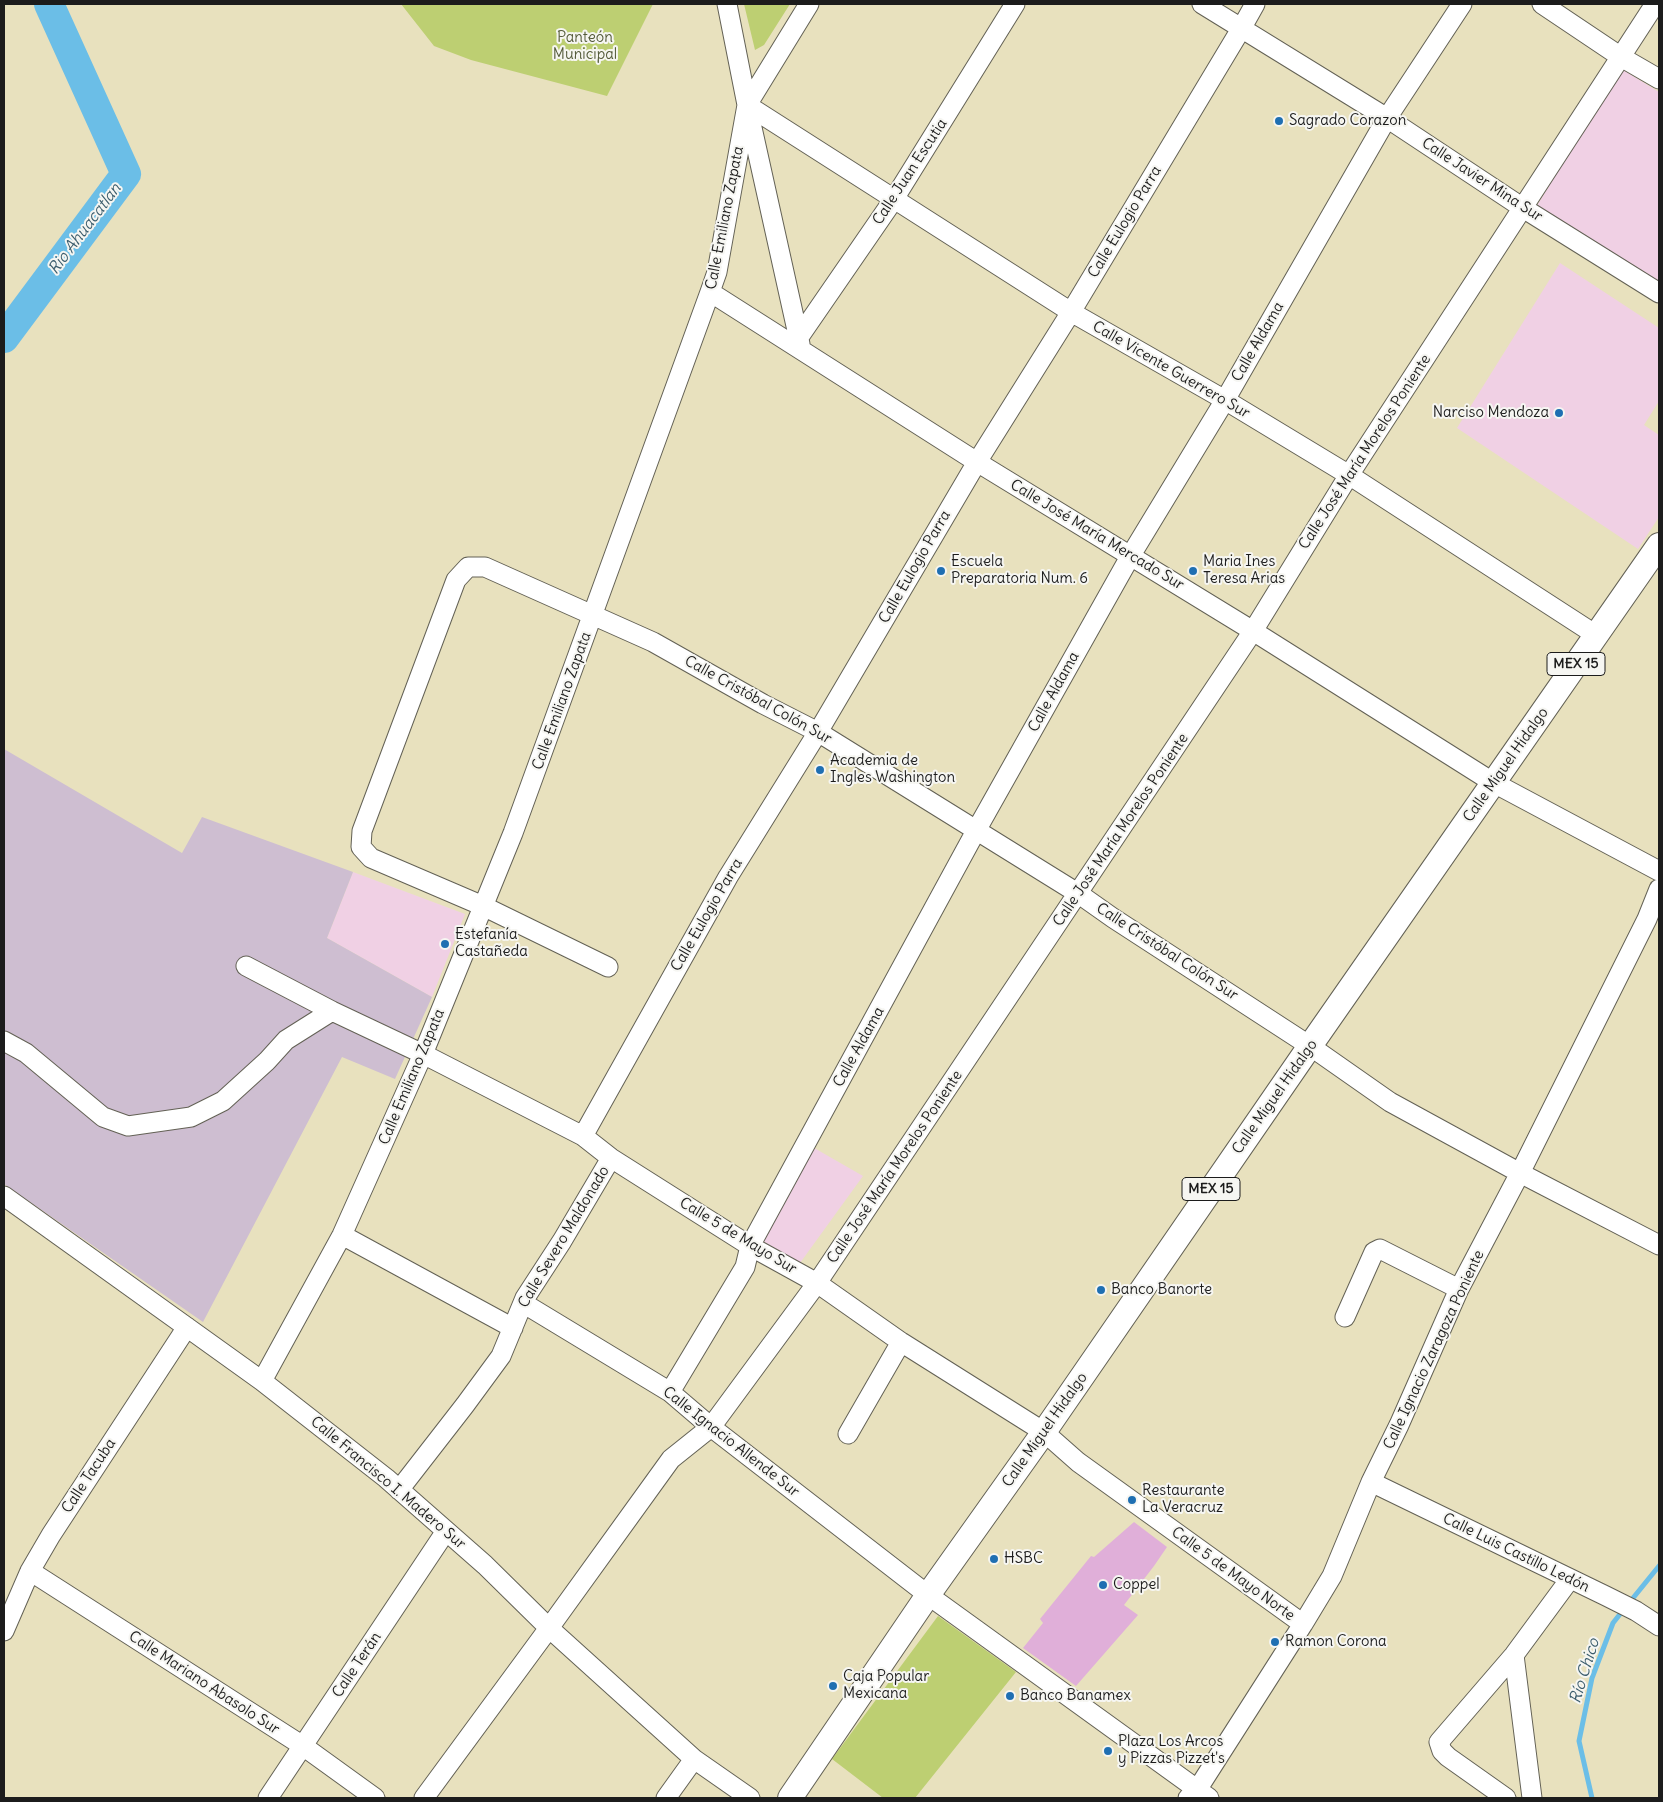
<!DOCTYPE html>
<meta charset="utf-8">
<style>
body{margin:0}
#map{position:relative;width:1663px;height:1802px;overflow:hidden;background:#e8e1be;font-family:Delius,sans-serif}
canvas{display:block}
.frame{position:absolute;inset:0;border:5px solid #1c1c1c;pointer-events:none}
</style>
<div id="map">
<canvas width="1663" height="1802"></canvas>
<div class="frame"></div>
</div>
<script>
const ctx = document.querySelector('canvas').getContext('2d');
ctx.lineJoin = 'round';
function fillPath(path, color) { ctx.fillStyle = color; ctx.fill(path, 'evenodd'); }
function trace(path, color, width, dash) { ctx.strokeStyle = color; ctx.lineWidth = width; ctx.lineCap = dash ? 'butt' : 'round'; ctx.setLineDash(dash || []); ctx.stroke(path); }
function label(font, color, halo, rows, align = 'center') {
  ctx.font = font + ' Delius,sans-serif'; ctx.lineWidth = 4; ctx.setLineDash([]); ctx.textBaseline = 'middle'; ctx.strokeStyle = halo; ctx.fillStyle = color; for (const [text, x, y, turn = 0] of rows) {
    ctx.save(); ctx.translate(x, y); ctx.rotate((+turn || 0) * Math.PI / 180); ctx.textAlign = isNaN(turn) ? turn : align; if (halo) ctx.strokeText(text, 0, 0); ctx.fillText(text, 0, 0); ctx.restore();
  }
}
fillPath(new Path2D(`
 M1620,68L1659,92V283L1535,209Z
 M1560,263L1659,328V401L1644,425L1659,435V517L1638,549L1457,428Z
 M353,872L465,914L432,997L327,938Z
 M809,1145L863,1176L800,1263L759,1239Z`), '#f0d0e4');
fillPath(new Path2D(`
 M4,749L182,853L202,817L353,872L327,938L432,997L395,1079L342,1057L203,1322L4,1184Z`), '#cebed1');
fillPath(new Path2D(`
 M401,4H653L607,96L471,60L434,46Z
 M744,4H790L764,45L755,50Z
 M938,1616L1016,1672L915,1798H883L832,1759Z`), '#bdcf72');
trace(new Path2D(`
 M1629,1603L1659,1566
 M1592,1798L1579,1741L1592,1678L1613,1623L1624,1609`), '#6bbee7', 5);
trace(new Path2D(`
 M4,338L126,174L49,4`), '#6bbee7', 30);
fillPath(new Path2D(`
 M1134,1522L1167,1547L1154,1566L1124,1605L1138,1615L1076,1686L1023,1648L1043,1623L1040,1619L1091,1556L1094,1557Z`), '#e0afd9');
const minor = new Path2D(`
 M727,4L747,105L800,344
 M1202,4L1387,118L1523,208L1659,293
 M1542,4L1621,57L1659,79
 M747,105L1071,312L1225,400L1349,475L1596,635
 M710,292L977,462L1253,631L1494,783L1659,871
 M799,337L894,199L1015,4
 M246,966L332,1011L423,1054L583,1136L611,1158L750,1246L817,1283L901,1342L1044,1432L1078,1462L1303,1624
 M608,967L483,906L371,858L361,847L362,831L456,580L468,567H485L653,642L763,704L818,732L1079,894L1113,918L1310,1046L1390,1102L1520,1173L1659,1245
 M4,1041L26,1053L103,1117L128,1126L191,1117L223,1101L267,1061L286,1040L332,1011
 M583,1136L728,877L818,732L977,462L1071,312L1241,29L1255,4
 M4,1196L262,1381L386,1478L485,1565L549,1628L694,1759L750,1798
 M342,1235L513,1328
 M523,1303L670,1392L711,1427L928,1595L1209,1798
 M1345,1317L1374,1252L1380,1249L1459,1289
 M262,1381L342,1235L423,1054L513,833L710,292L717,272L747,105L809,4
 M670,1392L745,1267L750,1246L977,829L1131,555L1225,400L1387,118L1462,4
 M848,1434L901,1342
 M1371,1482L1606,1596L1636,1611L1659,1626
 M399,1490L465,1405L501,1356L525,1298L562,1241L611,1158
 M30,1571L303,1746L375,1798
 M4,1631L30,1571L51,1535L187,1327
 M1514,1655L1532,1798
 M268,1798L446,1531
 M424,1798L549,1628L671,1459L711,1427L817,1283L1253,631L1349,475L1655,4
 M666,1798L694,1759
 M1188,1798L1197,1790L1303,1624L1332,1576L1371,1482L1399,1425L1459,1289L1520,1173L1647,919L1659,889
 M1506,1798L1448,1757L1442,1751L1439,1742L1514,1655L1570,1579`);
const major = new Path2D(`
 M790,1798L928,1595L1044,1432L1310,1046L1659,545`);
trace(minor, '#636155', 21);
trace(major, '#636155', 26);
trace(minor, '#fff', 19);
trace(major, '#fff', 24);
for (const [x, y, r, color] of [
 [1279,121,5,"#1f6fb2"],
 [1559,413,5,"#1f6fb2"],
 [941,571,5,"#1f6fb2"],
 [1193,571,5,"#1f6fb2"],
 [820,770,5,"#1f6fb2"],
 [445,944,5,"#1f6fb2"],
 [1101,1290,5,"#1f6fb2"],
 [1132,1500,5,"#1f6fb2"],
 [994,1559,5,"#1f6fb2"],
 [1103,1585,5,"#1f6fb2"],
 [1275,1642,5,"#1f6fb2"],
 [833,1686,5,"#1f6fb2"],
 [1010,1696,5,"#1f6fb2"],
 [1108,1751,5,"#1f6fb2"]
]) { const dot = new Path2D(); dot.arc(x, y, r, 0, 2 * Math.PI); ctx.fillStyle = color; ctx.fill(dot); trace(dot, '#f6f6f2', 2); }
for (const [x, y, w] of [
 [1576,664,58],
 [1211,1189,58]
]) { const box = new Path2D(); box.roundRect(x - w / 2, y - 11.5, w, 23, 4); ctx.fillStyle = '#f6f6f2'; ctx.fill(box); trace(box, '#1c1c1c', 1); }
label('bold 14px', '#1c1c1c', null, [
 ["MEX 15",1576,664],
 ["MEX 15",1211,1189]
]);
label('15px', '#545b3a', '#f6f6f2', [
 ["Panteón",585,38],
 ["Municipal",585,55]
]);
label('15px', '#1c1c1c', '#f6f6f2', [
 ["Sagrado Corazon",1289,121],
 ["Narciso Mendoza",1549,413,"right"],
 ["Escuela",951,562],
 ["Preparatoria Num. 6",951,579],
 ["Maria Ines",1203,562],
 ["Teresa Arias",1203,579],
 ["Academia de",830,761],
 ["Ingles Washington",830,778],
 ["Estefanía",455,935],
 ["Castañeda",455,952],
 ["Banco Banorte",1111,1290],
 ["Restaurante",1142,1491],
 ["La Veracruz",1142,1508],
 ["HSBC",1004,1559],
 ["Coppel",1113,1585],
 ["Ramon Corona",1285,1642],
 ["Caja Popular",843,1677],
 ["Mexicana",843,1694],
 ["Banco Banamex",1020,1696],
 ["Plaza Los Arcos",1118,1742],
 ["y Pizzas Pizzet's",1118,1759]
], 'left');
label('15px', '#1c1c1c', '#f6f6f2', [
 ["Calle Juan Escutia",910,172,-57],
 ["Calle Javier Mina Sur",1482,180,33],
 ["Calle Emiliano Zapata",725,218,-79],
 ["Calle Eulogio Parra",1125,222,-59],
 ["Calle Aldama",1258,342,-60],
 ["Calle Vicente Guerrero Sur",1171,370,30],
 ["Calle José María Morelos Poniente",1365,452,-57],
 ["Calle José María Mercado Sur",1097,535,31],
 ["Calle Eulogio Parra",915,567,-60],
 ["Calle Aldama",1054,692,-61],
 ["Calle Cristóbal Colón Sur",758,700,29],
 ["Calle Emiliano Zapata",562,701,-70],
 ["Calle Miguel Hidalgo",1506,765,-55],
 ["Calle José María Morelos Poniente",1121,830,-56],
 ["Calle Eulogio Parra",707,915,-60],
 ["Calle Cristóbal Colón Sur",1167,952,33],
 ["Calle Aldama",859,1047,-61],
 ["Calle Emiliano Zapata",412,1077,-67],
 ["Calle Miguel Hidalgo",1275,1097,-55],
 ["Calle José María Morelos Poniente",895,1167,-56],
 ["Calle 5 de Mayo Sur",738,1236,31],
 ["Calle Severo Maldonado",564,1237,-59],
 ["Calle Ignacio Zaragoza Poniente",1434,1350,-65],
 ["Calle Miguel Hidalgo",1045,1430,-55],
 ["Calle Ignacio Allende Sur",731,1442,38],
 ["Calle Tacuba",89,1476,-57],
 ["Calle Francisco I. Madero Sur",388,1483,40],
 ["Calle Luis Castillo Ledón",1516,1553,26],
 ["Calle 5 de Mayo Norte",1233,1574,36],
 ["Calle Terán",357,1665,-56],
 ["Calle Mariano Abasolo Sur",204,1683,33]
]);
label('italic 16px', '#3c5d6d', '#f6f6f2', [
 ["Rio Ahuacatlan",85,229,-53],
 ["Río Chico",1585,1671,-73]
]);
</script>
